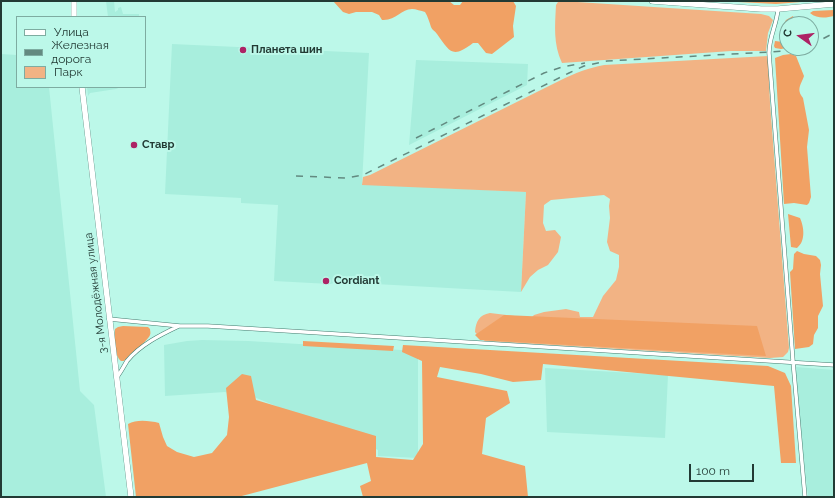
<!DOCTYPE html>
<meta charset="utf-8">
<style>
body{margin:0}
#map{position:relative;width:835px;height:498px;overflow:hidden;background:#bcf8e9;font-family:Raleway,sans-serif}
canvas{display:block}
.frame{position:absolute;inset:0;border:2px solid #223a34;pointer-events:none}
.legend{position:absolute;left:16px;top:16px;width:130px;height:72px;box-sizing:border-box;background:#bcf8e9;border:1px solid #7eaca1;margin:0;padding:5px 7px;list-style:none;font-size:12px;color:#223a34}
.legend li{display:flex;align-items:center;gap:8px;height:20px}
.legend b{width:20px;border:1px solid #7eaca1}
.north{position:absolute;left:779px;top:16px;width:40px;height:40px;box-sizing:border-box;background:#bcf8e9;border:1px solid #7eaca1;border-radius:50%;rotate:284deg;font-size:11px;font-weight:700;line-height:16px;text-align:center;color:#223a34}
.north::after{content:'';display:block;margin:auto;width:14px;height:18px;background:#ad2365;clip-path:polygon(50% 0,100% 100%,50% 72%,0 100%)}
.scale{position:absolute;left:689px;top:464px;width:65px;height:18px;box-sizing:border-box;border:2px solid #223a34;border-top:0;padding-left:5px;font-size:12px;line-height:14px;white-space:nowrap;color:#223a34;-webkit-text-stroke:3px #bcf8e9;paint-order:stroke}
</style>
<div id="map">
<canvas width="835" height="498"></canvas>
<div class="frame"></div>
<ul class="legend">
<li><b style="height:5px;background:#fff"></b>Улица</li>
<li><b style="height:5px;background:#638a80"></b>Железная дорога</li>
<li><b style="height:11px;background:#f2b384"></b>Парк</li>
</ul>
<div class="north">С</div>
<div class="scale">100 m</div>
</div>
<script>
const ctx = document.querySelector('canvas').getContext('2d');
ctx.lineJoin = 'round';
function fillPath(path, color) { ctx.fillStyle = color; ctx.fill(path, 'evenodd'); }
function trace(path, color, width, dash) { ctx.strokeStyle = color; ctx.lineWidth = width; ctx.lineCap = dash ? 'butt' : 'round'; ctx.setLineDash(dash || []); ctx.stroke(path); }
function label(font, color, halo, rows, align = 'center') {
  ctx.font = font + ' Raleway,sans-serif'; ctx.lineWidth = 4; ctx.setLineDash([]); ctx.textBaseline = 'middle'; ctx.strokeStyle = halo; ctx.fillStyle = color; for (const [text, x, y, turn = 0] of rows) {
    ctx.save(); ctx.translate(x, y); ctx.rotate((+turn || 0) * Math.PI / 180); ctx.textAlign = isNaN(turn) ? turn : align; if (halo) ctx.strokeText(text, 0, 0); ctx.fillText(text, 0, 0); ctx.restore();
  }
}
fillPath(new Path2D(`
 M106,1H114L115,12L118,10V8L121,7L123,14H139V17H108Z
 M172,44L369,53L362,184L526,192L521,292L339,282L330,284L274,281L278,205L241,203V198L165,194Z
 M1,54L17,55V87H49L80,391L94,405L106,497H1Z
 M416,60L528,64L527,85L409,145Z
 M87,87H121L116,89L90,93L88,96Z
 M202,340L248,341L418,351V458L378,456V450L351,437L254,397L253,401L225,392L165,396L164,345L187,341Z
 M796,367L834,370V497H808L796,383Z
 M545,368L668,375L665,438L547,432Z`), '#a8eedd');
fillPath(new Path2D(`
 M562,1L761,14L769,16L773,20L768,33L766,51H731L562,63C553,44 555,25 556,5L558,2Z
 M768,56L770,103L789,348L788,352L783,357L770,358L485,341L480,338L475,332C476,321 479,315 490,313L531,318L534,315L544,312L566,309L579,312L580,317H593L603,296L616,280L619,267V255L610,251L607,242L610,218L609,206L610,199L604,195L551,200L544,205L543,223L546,231L555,230L561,237L558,252L548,265L538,270L530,277L521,292L526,192L362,185L363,177L370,175L561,80C575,73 588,68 604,65Z`), '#f2b384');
fillPath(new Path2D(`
 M333,1H449L454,5H460L463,1H513L516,6L513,26L514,37L492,54L486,53L478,43H473C452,59 450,52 437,34C435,31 432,30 431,27C429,21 428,17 425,12C421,11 416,9 412,9C401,9 396,21 382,20L379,15L372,12H356L349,14L343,12Z
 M719,1H814L776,4Z
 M834,10V16C826,18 817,19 810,13L813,11Z
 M793,16L795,24H787V48L781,49L775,48L774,46L775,41L783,42L781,29L786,20Z
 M791,54L796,56L804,76C801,85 796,89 803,98L809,130L807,147L811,197L809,203L807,205L794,203L784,204L775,58L783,55Z
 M788,214L800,218C804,227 806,241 797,248L791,247Z
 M797,251L804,254L816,256L820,260L821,265L820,274L823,306L818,316V328L814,335L813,344L809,347L795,349L790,272L793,269L794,254Z
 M504,315L757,326L766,356L480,340L475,335Z
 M123,326L148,327L150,329C150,331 151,333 150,335C148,341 129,355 124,361H121C114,355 114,338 115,329L118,327Z
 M303,341L394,346L393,351L303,346Z
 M403,345L768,366L785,373L791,386L796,463H781L774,386L543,364L541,380L513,382L481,374L440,367L437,377L507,391L510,403L486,418L482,454L525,466L528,497H363L360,486L371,481L367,463L238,497H136L128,424C137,419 150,421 159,423L163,437L167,446L177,452L194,457L212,453L227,435L229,417L226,388L242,374L251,376L256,400L376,436V457L413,460L423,444L422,361L402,352Z`), '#f1a164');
const street = new Path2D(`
 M778,9C777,24 769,37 769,53L793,361L805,497
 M109,319L180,326H208L834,365
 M117,377C121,372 124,366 127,361C140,345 160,335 179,326`);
const secondary = new Path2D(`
 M74,1V17
 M652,1L761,9H778L834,4
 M82,87L131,497`);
trace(street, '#437c6f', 4.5);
trace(secondary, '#437c6f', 6);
trace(street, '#fff', 3.5);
trace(secondary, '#fff', 5.5);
trace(new Path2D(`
 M811,45L834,33
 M416,138L544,73L562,67L585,63
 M296,176L346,178L363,175L569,73L584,66L607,61L787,51L801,48`), '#638a80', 1.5, [7, 7]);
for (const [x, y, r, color] of [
 [243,50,4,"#ad2365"],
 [134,145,4,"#ad2365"],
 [326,281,4,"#ad2365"]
]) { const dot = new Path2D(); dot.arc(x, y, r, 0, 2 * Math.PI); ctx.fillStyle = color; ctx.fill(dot); trace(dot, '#bcf8e9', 1.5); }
label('bold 11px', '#223a34', '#bcf8e9', [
 ["Планета шин",251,50],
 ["Ставр",142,145],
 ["Cordiant",334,281]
], 'left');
label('11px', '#223a34', '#bcf8e9', [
 ["3-я Молодёжная улица",96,293,-97]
]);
</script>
